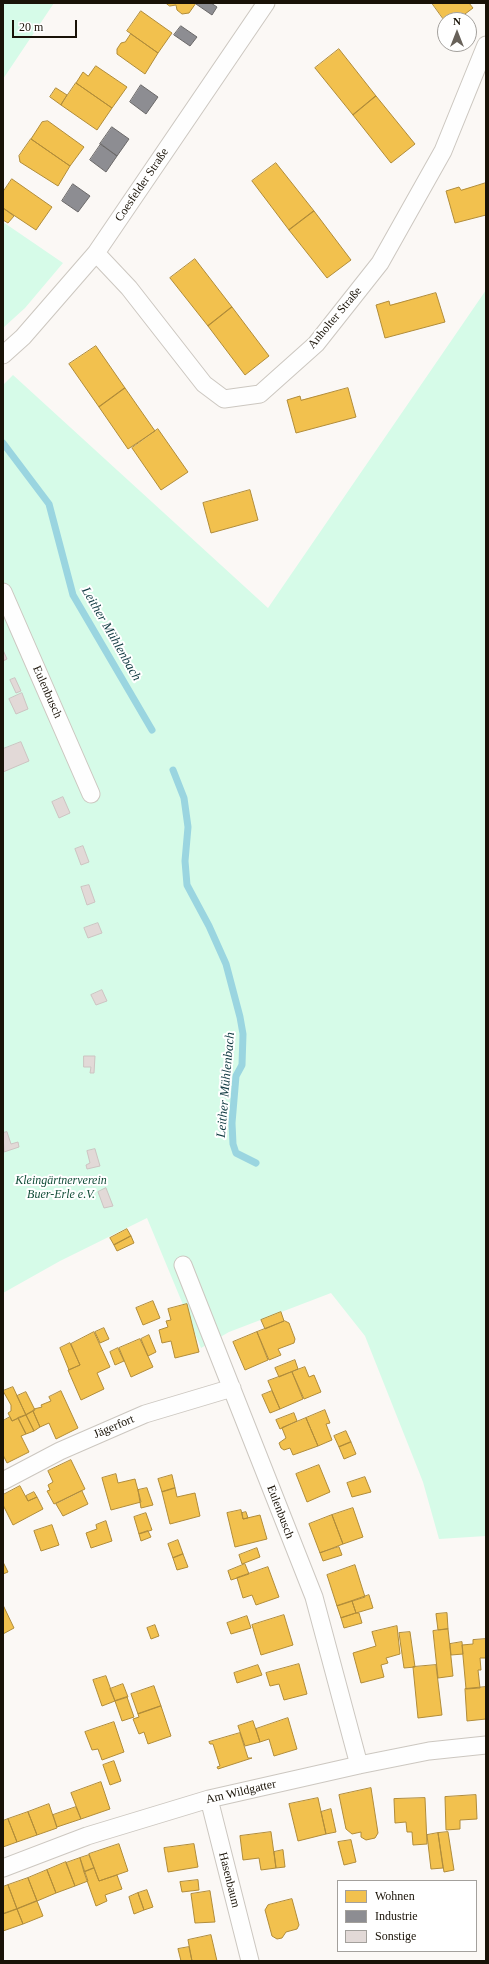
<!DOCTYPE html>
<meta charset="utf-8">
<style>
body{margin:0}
#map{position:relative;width:489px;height:1964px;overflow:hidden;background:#fbf8f5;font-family:Georgia,serif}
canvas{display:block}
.frame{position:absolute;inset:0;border:4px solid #191207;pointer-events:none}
.legend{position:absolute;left:337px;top:1880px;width:140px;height:72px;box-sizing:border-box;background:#fff;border:1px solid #a3a09c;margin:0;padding:5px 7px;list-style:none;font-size:12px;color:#191207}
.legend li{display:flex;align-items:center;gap:8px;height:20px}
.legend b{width:20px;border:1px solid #a3a09c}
.north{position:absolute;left:437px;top:12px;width:40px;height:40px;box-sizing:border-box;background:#fff;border:1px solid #a3a09c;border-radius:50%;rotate:0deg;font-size:11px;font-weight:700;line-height:16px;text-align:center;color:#191207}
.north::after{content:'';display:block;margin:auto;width:14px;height:18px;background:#68625a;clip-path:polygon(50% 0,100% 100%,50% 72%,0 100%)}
.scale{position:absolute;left:12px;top:20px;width:65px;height:18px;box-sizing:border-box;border:2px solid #191207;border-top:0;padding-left:5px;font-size:12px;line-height:14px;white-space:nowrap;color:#191207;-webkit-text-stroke:3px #fff;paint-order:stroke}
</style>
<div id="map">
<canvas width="489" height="1964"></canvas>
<div class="frame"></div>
<ul class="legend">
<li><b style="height:11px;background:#f2c14e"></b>Wohnen</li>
<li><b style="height:11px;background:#8d8d92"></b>Industrie</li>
<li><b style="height:11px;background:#e2d9d7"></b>Sonstige</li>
</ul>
<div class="north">N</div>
<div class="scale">20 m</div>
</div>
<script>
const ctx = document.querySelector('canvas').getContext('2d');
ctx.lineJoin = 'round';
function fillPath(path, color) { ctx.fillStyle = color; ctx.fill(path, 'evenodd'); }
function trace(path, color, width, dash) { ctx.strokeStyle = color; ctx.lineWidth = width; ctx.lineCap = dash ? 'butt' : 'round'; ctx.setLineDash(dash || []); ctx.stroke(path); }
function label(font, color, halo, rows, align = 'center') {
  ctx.font = font + ' Georgia,serif'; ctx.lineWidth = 4; ctx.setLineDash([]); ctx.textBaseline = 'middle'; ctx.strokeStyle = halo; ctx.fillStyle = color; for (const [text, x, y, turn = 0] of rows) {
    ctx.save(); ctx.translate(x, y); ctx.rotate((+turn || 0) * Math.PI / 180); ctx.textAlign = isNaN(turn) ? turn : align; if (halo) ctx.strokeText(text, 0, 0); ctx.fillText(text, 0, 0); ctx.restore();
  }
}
fillPath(new Path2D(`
 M3,3H54L3,79Z
 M3,222L63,263L25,308L3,328Z
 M486,290V1536L439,1539L423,1482L365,1336L331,1293L229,1332L201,1348L147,1218L60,1261L3,1293V385L13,375L268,608Z`), '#d6fbe8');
const homes = new Path2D(`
 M166,3H196L189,13L182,14L177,10L176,5L170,6Z
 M432,3H469L473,8L457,20L445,21Z
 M141,11L172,33L158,53L127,31Z
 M131,34L158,53L145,74L117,54V49L121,43L125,42Z
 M339,49L376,96L353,115L315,68Z
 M96,66L127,87L112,108L76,83L83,72L88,76Z
 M76,83L112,108L97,130L61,105Z
 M56,88L67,95L61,105L50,97Z
 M376,96L415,144L391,163L353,115Z
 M48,121L84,147L70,166L31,139L42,122Z
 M31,139L70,166L58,186L20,162L19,156Z
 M276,163L314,211L289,230L252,181Z
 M12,179L52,207L36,230L3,208V192Z
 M486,183V215L455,223L446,191L459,187L461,190Z
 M3,208L14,216L8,223L3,220Z
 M314,211L351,260L327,278L289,230Z
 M195,259L232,307L208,326L170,278Z
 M436,293L445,322L385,338L376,305L389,301L390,305Z
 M232,307L269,356L245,375L208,326Z
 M96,346L125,388L99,407L69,364Z
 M125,388L155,431L128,449L99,407Z
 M348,388L356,417L296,433L287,400L300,396L301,400Z
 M158,429L188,472L161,490L132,448Z
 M250,490L258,520L211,533L203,503Z
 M127,1229L131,1236L114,1245L110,1238Z
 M131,1236L134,1243L117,1251L114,1245Z
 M153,1301L160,1318L143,1325L136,1308Z
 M187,1304L199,1352L175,1358L171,1341L162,1343L159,1330L168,1327L166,1321L171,1320L168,1309Z
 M281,1312L284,1321L265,1329L261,1320Z
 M285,1321L289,1323L295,1339L294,1343L278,1349L281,1355L269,1360L257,1332Z
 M104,1328L109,1339L100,1343L95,1332Z
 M94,1332L110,1367L97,1373L104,1389L81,1400L68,1370L80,1365L71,1344Z
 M257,1332L268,1360L245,1370L233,1342Z
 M149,1335L156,1352L148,1356L141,1339Z
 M140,1339L153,1367L131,1377L119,1348Z
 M70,1343L80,1365L69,1370L60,1348Z
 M118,1348L124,1361L115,1365L110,1352Z
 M295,1360L298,1369L279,1377L275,1368Z
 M305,1367L309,1377L314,1375L321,1392L304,1399L292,1372Z
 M292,1372L303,1399L280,1409L268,1381Z
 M13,1387L26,1415L12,1421L8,1413L11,1411V1405L3,1391Z
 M61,1391L78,1428L56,1439L49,1423L40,1427L33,1411L34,1409L42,1407L41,1405L51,1401L49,1397Z
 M272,1391L280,1409L270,1413L262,1395Z
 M26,1392L35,1410L26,1415L17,1396Z
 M325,1410L330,1423L326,1424L332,1440L318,1446L306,1418Z
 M33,1411L40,1427L34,1431L26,1415Z
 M294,1413L297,1421L280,1429L276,1420Z
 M26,1415L34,1431L26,1434L18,1418Z
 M10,1417L12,1421L18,1418L26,1434L21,1436L29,1452L7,1463L3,1455V1421Z
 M306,1418L318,1446L293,1455L290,1448L284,1450L281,1448L279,1443L286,1438L282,1428Z
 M346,1431L351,1442L339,1447L334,1436Z
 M351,1442L356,1454L344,1459L339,1447Z
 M71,1460L85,1489L54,1504L47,1491L50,1490L48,1485L53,1482L48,1471Z
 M319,1465L330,1492L307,1502L296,1474Z
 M116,1474L118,1483L135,1479L141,1502L111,1510L102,1478Z
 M172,1475L175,1488L162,1492L158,1479Z
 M365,1477L371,1492L352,1497L347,1483Z
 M20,1486L28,1501L37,1497L43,1509L13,1525L3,1505V1495Z
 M147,1488L153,1505L141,1508L138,1490Z
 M175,1488L177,1497L195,1493L200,1516L170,1524L162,1492Z
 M82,1491L88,1504L63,1516L56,1504Z
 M34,1492L37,1497L28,1501L26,1496Z
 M353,1508L363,1537L343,1544L332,1515Z
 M241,1510L243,1519L260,1515L267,1539L235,1547L227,1513Z
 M246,1512L248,1518L243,1519L242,1513Z
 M146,1513L152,1530L139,1534L134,1517Z
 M332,1515L343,1544L320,1553L309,1524Z
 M106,1521L112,1541L91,1548L86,1533L97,1529L96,1525Z
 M52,1525L59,1545L41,1551L34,1531Z
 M148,1531L151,1537L141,1541L139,1534Z
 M178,1540L183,1554L173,1558L168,1544Z
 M339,1547L342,1555L323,1561L320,1553Z
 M257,1548L260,1557L242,1564L239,1555Z
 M183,1554L188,1567L177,1570L173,1558Z
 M3,1562L8,1572L3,1574Z
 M245,1564L249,1574L231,1580L228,1571Z
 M355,1565L365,1597L337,1606L327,1575Z
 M268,1567L279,1597L256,1605L252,1595L243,1598L237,1578Z
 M369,1595L373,1608L356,1613L352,1601Z
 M352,1601L356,1613L341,1618L337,1606Z
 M3,1605L14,1628L3,1634Z
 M356,1613H359L362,1623L344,1628L341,1618Z
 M447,1613L448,1629L438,1630L436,1614Z
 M284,1615L293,1645L261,1655L252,1625Z
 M247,1616L251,1628L231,1634L227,1623Z
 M155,1625L159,1636L151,1639L147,1628Z
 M397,1626L400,1654L386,1658L388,1663L381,1665L384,1677L361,1683L353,1653L376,1646L372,1632Z
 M448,1629L453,1676L438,1678L433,1631Z
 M410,1632L415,1667L404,1668L399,1633Z
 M486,1639V1658H480L481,1670H478L480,1688L466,1689L462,1645L473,1644V1640Z
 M462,1642L463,1654L451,1655L450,1644Z
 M299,1664L307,1694L284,1700L279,1684L270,1686L266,1673Z
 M258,1665L262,1675L237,1683L234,1673Z
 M436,1665L442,1715L418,1718L413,1667Z
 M106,1676L115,1701L102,1706L93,1680Z
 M123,1684L128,1697L115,1701L110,1689Z
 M154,1686L161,1706L138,1714L131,1694Z
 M486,1687V1719L467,1721L465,1689Z
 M127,1697L134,1717L122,1721L115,1701Z
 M161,1706L171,1736L148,1744L144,1732L139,1734L133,1719L139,1717L138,1714Z
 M288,1718L297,1749L274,1756L269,1739L260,1742L256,1729Z
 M253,1721L260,1742L245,1746L238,1726Z
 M114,1722L124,1752L102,1760L98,1749L92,1750L85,1732Z
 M240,1733L248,1758H252L218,1769L217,1767L220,1766L213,1744H210L209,1742Z
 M114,1761L121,1781L110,1785L103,1765Z
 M101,1782L110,1809L81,1819L71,1793Z
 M371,1788L378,1833L375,1838L366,1840L361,1837V1832L352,1834L346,1829L339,1795Z
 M476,1795L477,1819L460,1820V1829L446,1830L445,1797Z
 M318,1798L326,1834L298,1841L289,1804Z
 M425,1798L427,1844L413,1845L412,1832H407L406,1822L395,1823L394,1799Z
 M49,1804L57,1828L37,1835L28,1812Z
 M76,1807L81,1819L57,1827L53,1815Z
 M331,1809L336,1832L326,1834L321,1812Z
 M28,1812L37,1835L17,1842L8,1819Z
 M8,1819L17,1842L3,1847V1821Z
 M271,1832L276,1868L261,1870L259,1858L243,1860L240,1836Z
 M448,1832L454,1870L444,1872L438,1833Z
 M438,1833L443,1868L431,1869L427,1835Z
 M351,1840L356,1862L344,1865L338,1842Z
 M119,1844L128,1871L99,1881L89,1854Z
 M194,1844L198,1867L168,1872L164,1848Z
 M283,1850L285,1867L276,1868L274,1852Z
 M89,1855L94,1868L84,1872L80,1858Z
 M80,1858L88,1881L75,1886L66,1863Z
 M66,1862L75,1886L56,1893L47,1870Z
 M94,1868L99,1881L117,1875L122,1889L105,1895L107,1901L96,1906L84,1872Z
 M47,1870L56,1893L37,1901L28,1878Z
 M28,1878L37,1901L17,1909L8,1885Z
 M198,1880L199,1890L182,1892L180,1882Z
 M8,1885L17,1909L3,1914V1887Z
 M147,1890L153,1907L144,1910L138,1893Z
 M210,1891L215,1922L195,1923L191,1894Z
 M138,1893L144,1910L134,1914L129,1897Z
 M292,1899L299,1925L297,1929L286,1932L282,1938L277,1939L272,1936L265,1910L268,1905Z
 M37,1901L43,1916L23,1924L17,1909Z
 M17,1909L23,1924L3,1931V1914Z
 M211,1935L217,1961H192L188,1940Z
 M189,1947L192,1961H181L178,1949Z`);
fillPath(homes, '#f2c14e');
trace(homes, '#b18c39', 1);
const industry = new Path2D(`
 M196,3H211L217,7L212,15L196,4Z
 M181,26L197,37L190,46L174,35Z
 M141,85L158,97L146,114L130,102Z
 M112,127L129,139L117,156L100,144Z
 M101,144L117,156L106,172L90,160Z
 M73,184L90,196L78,212L62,201Z`);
fillPath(industry, '#8d8d92');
trace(industry, '#6a6868', 1);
trace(new Path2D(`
 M3,443L49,504L73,595L152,730
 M173,770L184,798L188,827L185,861L187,885L209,926L226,964L240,1017L243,1034L242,1065L236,1076L232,1123L233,1144L236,1153L256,1163`), '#9ad5e0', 7);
const building = new Path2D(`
 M3,650L7,659L3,661Z
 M15,678L21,691L16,693L10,680Z
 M22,693L28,709L16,714L9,699Z
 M21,742L29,761L3,772V749Z
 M63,797L70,813L59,818L52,802Z
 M83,846L89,862L81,865L75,849Z
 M89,885L95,902L87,905L81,887Z
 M98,923L102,933L88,938L84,928Z
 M102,990L107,1001L96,1005L91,995Z
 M84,1056H95L94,1073H90L91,1067H84Z
 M7,1132L11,1144L18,1142L19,1147L4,1152L3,1133Z
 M95,1149L100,1166L87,1169L86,1165L90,1163L87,1151Z
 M106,1188L113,1206L104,1208L98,1192Z`);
fillPath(building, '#e2d9d7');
trace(building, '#cdc4c2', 1);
const minor = new Path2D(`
 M96,253L129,288L204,384L224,399L260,394L316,344L380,263L443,151L486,45
 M3,355L23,337L96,253L266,3
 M3,592L91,794
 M183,1265L314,1597L359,1765
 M3,1481L60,1451L145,1414L232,1388
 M209,1799L250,1961
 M3,1868L87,1836L209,1799L359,1765L429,1751L486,1745`);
trace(minor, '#ccc7c0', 19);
trace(minor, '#fefefe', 17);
label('12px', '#191207', '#fff', [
 ["Coesfelder Straße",142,185,-56],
 ["Anholter Straße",335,318,-50],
 ["Eulenbusch",47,692,66],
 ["Jägerfort",114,1427,-23],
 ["Eulenbusch",280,1512,69],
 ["Am Wildgatter",241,1792,-13],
 ["Hasenbaum",229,1880,76]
]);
label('italic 12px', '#124d38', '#fff', [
 ["Kleingärtnerverein",61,1181],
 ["Buer-Erle e.V.",61,1195]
]);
label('italic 13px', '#103941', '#fff', [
 ["Leither Mühlenbach",111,634,60],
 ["Leither Mühlenbach",226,1085,-85]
]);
</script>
